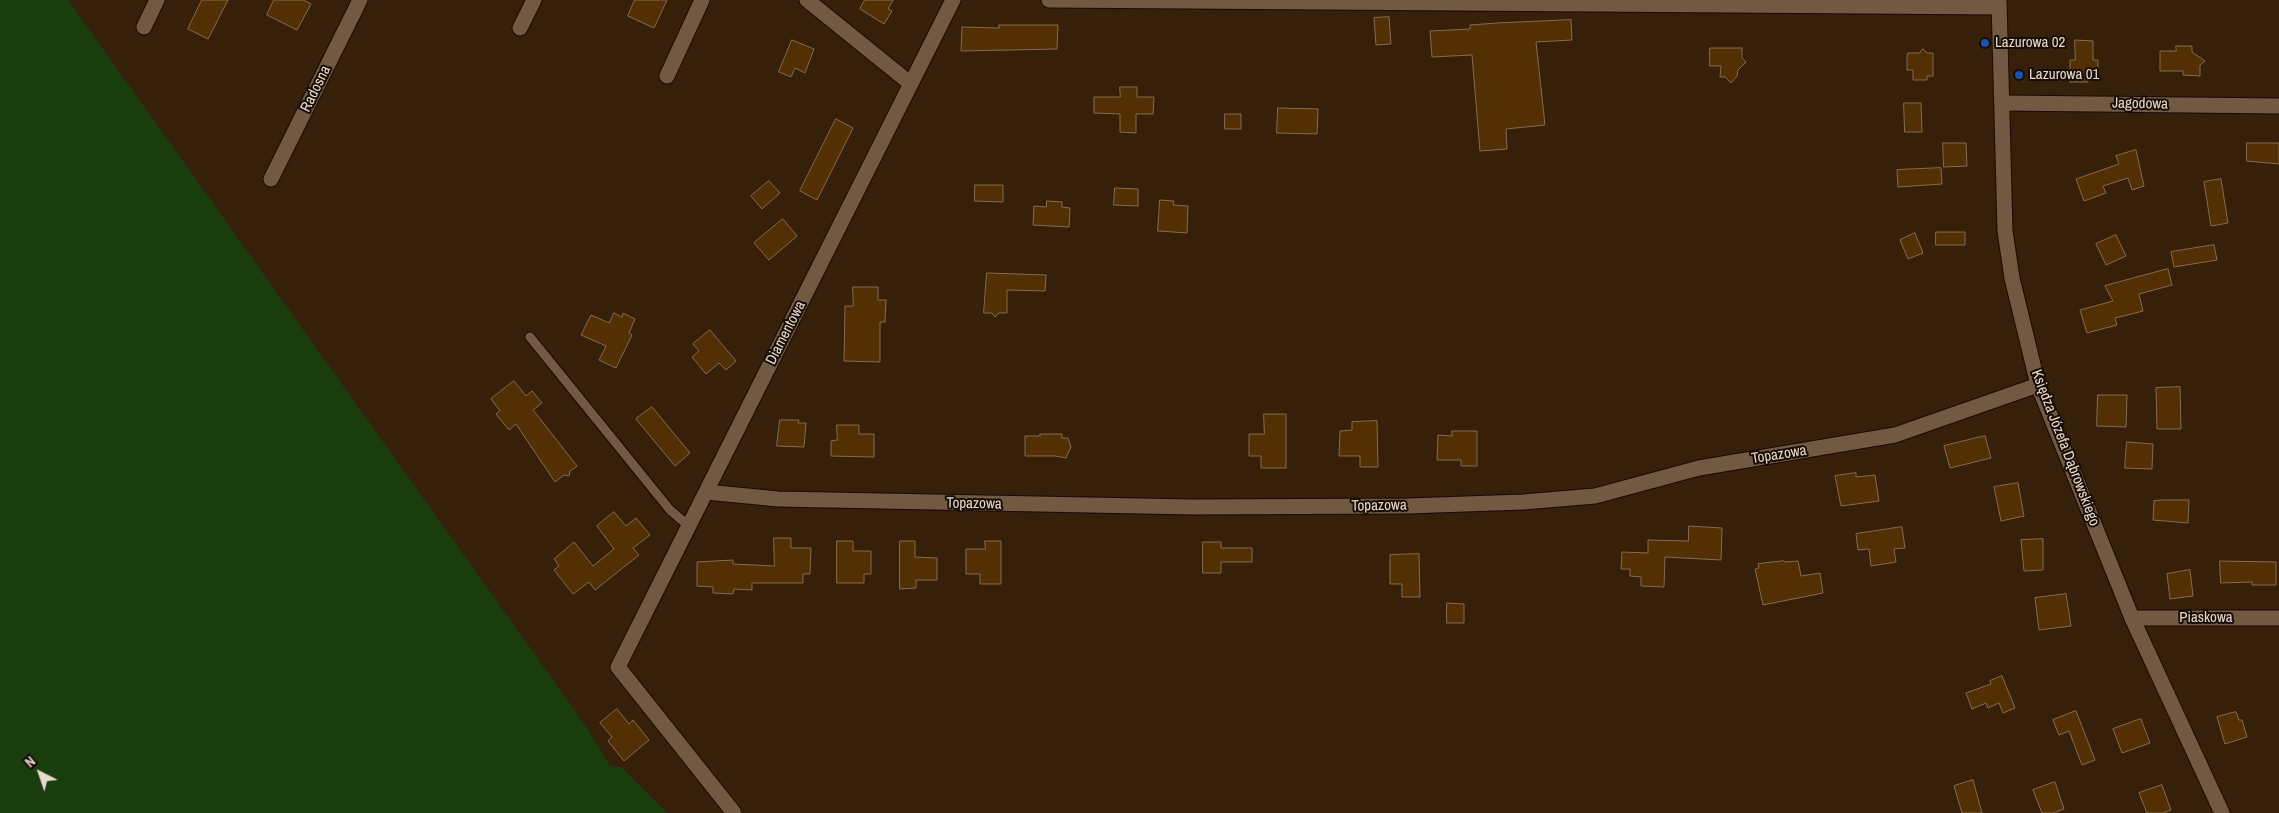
<!DOCTYPE html>
<meta charset="utf-8">
<style>
body{margin:0}
#map{position:relative;width:2279px;height:813px;overflow:hidden;background:#362009;font-family:"Archivo Narrow",sans-serif}
canvas{display:block}
.north{position:absolute;left:15px;top:748px;width:50px;height:50px;-webkit-text-stroke:4px #160c04;paint-order:stroke;rotate:319deg;font-size:14px;font-weight:700;line-height:20px;text-align:center;color:#e8d9cc}
.north::after{content:'';display:block;margin:auto;width:18px;height:22px;background:#e8d9cc;clip-path:polygon(50% 0,100% 100%,50% 72%,0 100%)}
</style>
<div id="map">
<canvas width="2279" height="813"></canvas>
<div class="north">N</div>
</div>
<script>
const ctx = document.querySelector('canvas').getContext('2d');
ctx.lineJoin = 'round';
function fillPath(path, color) { ctx.fillStyle = color; ctx.fill(path, 'evenodd'); }
function trace(path, color, width, dash) { ctx.strokeStyle = color; ctx.lineWidth = width; ctx.lineCap = dash ? 'butt' : 'round'; ctx.setLineDash(dash || []); ctx.stroke(path); }
function label(font, color, halo, rows, align = 'center') {
  ctx.font = font + ' "Archivo Narrow",sans-serif'; ctx.lineWidth = 4; ctx.setLineDash([]); ctx.textBaseline = 'middle'; ctx.strokeStyle = halo; ctx.fillStyle = color; for (const [text, x, y, turn = 0] of rows) {
    ctx.save(); ctx.translate(x, y); ctx.rotate((+turn || 0) * Math.PI / 180); ctx.textAlign = isNaN(turn) ? turn : align; if (halo) ctx.strokeText(text, 0, 0); ctx.fillText(text, 0, 0); ctx.restore();
  }
}
fillPath(new Path2D(`
 M0,0H68L583,722L610,766L621,767L667,813H0Z`), '#1a3d0e');
const building = new Path2D(`
 M202,0H228L208,39L188,29Z
 M274,0H303L311,4L297,30L267,15Z
 M635,0H667L654,28L628,16Z
 M865,0H893L888,9L892,11L884,24L860,9Z
 M1389,17L1391,44L1376,45L1374,18Z
 M1571,20L1572,40L1536,42L1545,125L1506,129L1507,149L1480,151L1472,55L1432,57L1430,31L1470,29V25L1497,23Z
 M999,25H1058L1057,49L961,51L962,27L999,28Z
 M792,40L814,49L805,73L795,68L791,77L779,72Z
 M2075,40L2093,41V60H2098V75H2088V82H2070V60H2075Z
 M2176,46H2192V52L2205,61L2200,65V76L2183,75V71H2160V51H2176Z
 M1710,48H1742V58L1746,62L1738,70L1737,76L1731,83L1725,77H1720L1721,66H1710Z
 M1923,49L1927,53H1933V76H1927V80H1913V70H1907V56L1908,53H1919Z
 M1120,87H1137V97H1154L1153,114H1136V133L1120,132V114L1094,113V97H1120Z
 M1904,103H1921L1922,132H1905Z
 M1278,108L1318,109L1317,134L1277,133Z
 M1225,114H1241V129H1225Z
 M836,119L853,128L817,200L800,191Z
 M1943,143H1966L1967,166L1944,167Z
 M2247,143H2279V164L2247,161Z
 M2136,150L2144,186L2132,190L2128,178L2103,186L2106,193L2084,201L2076,179L2119,164L2116,156Z
 M1941,168L1942,184L1898,187L1897,170Z
 M2221,179L2228,223L2211,226L2204,182Z
 M769,181L780,193L762,209L751,196Z
 M975,185H1003V202L975,201Z
 M1115,188L1138,189V206L1114,205Z
 M1160,200L1174,201L1173,205L1188,206L1187,233L1158,231Z
 M1047,201L1062,202V207L1070,208L1069,227L1033,225L1034,206L1046,207Z
 M783,219L797,236L769,260L754,243Z
 M1936,232H1965V245H1936Z
 M1915,233L1923,253L1908,259L1900,240Z
 M2116,235L2126,256L2106,265L2096,244Z
 M2214,245L2217,260L2174,267L2171,252Z
 M2168,269L2172,285L2139,294L2143,311L2115,318L2117,325L2087,333L2080,310L2113,301L2105,286Z
 M987,273L1046,275L1045,291L1007,290V313H999L995,317L992,313H984Z
 M853,287H878V300H886L885,322H880V362L844,361L845,306H853Z
 M614,313L622,317L623,313L635,319L629,333L632,335L616,368L599,360L606,346L581,335L591,315L609,323Z
 M710,330L736,361L726,370L719,363L706,374L692,357L699,351L693,344Z
 M514,381L526,396L532,391L542,403L533,410L577,466L570,471L569,476L564,475L555,482L516,424L509,430L496,414L500,411L491,399Z
 M2180,387L2181,429H2157L2156,388Z
 M2098,395H2127L2126,427L2097,426Z
 M652,407L690,453L675,466L636,419Z
 M1264,414H1286V468H1261V456H1249V434H1264Z
 M780,420H799L798,423H806L804,447L777,446Z
 M1377,421L1378,467H1360V456H1339L1340,431L1352,430V422Z
 M837,425H859V434H874V457L831,456V441L837,440Z
 M1452,431H1477V466H1461V460H1437L1438,435L1452,436Z
 M1040,434H1062V438H1068L1071,447L1066,458L1055,456H1025V436H1040Z
 M1985,436L1991,458L1950,468L1944,446Z
 M2127,442L2153,444L2152,469L2125,468Z
 M1856,473V477L1875,475L1879,501L1841,506L1835,476Z
 M2018,483L2024,516L2001,521L1994,487Z
 M2162,500H2189L2188,523L2153,520L2154,501Z
 M614,512L626,526L636,518L650,535L633,548L639,555L595,590L589,582L573,594L554,570L559,566L554,559L574,542L593,566L614,549L597,526Z
 M1689,526L1722,528L1721,560L1665,557L1664,587L1641,586V577L1630,576V569H1621L1622,552L1648,553V540L1688,541Z
 M1902,527L1905,548L1894,549L1896,562L1871,566L1869,549L1858,550L1856,534Z
 M774,538H791V548H811L810,574H803V583H752V590L734,589L733,594L713,593V587L697,586V562L733,560V564L774,566Z
 M2043,539V570L2024,571L2021,540Z
 M837,541H853V551H871V574H864V583H837Z
 M900,541H915V557L937,558V580H916V588L900,589Z
 M985,541H1001V584H980V574H966V549H985Z
 M1203,542H1221V548H1252V562H1221V573H1203Z
 M1419,554L1420,597H1402V584H1390V555Z
 M1784,561L1785,562L1798,561L1801,576L1820,573L1823,593L1763,605L1755,569L1759,568L1758,564Z
 M2220,561L2276,562V585H2252V582L2221,583Z
 M2190,570L2193,596L2170,599L2167,574Z
 M2066,594L2071,626L2039,630L2035,598Z
 M1447,603L1464,604V623H1447Z
 M2002,676L2015,708L2003,713L1999,703L1988,708L1986,703L1972,709L1966,693L1991,684L1990,681Z
 M617,709L629,724L633,720L649,740L624,761L608,741L612,737L600,723Z
 M2076,711L2095,760L2082,765L2069,731L2059,735L2053,720Z
 M2236,712L2239,720H2242L2247,737L2225,744L2217,717Z
 M2141,719L2150,743L2122,753L2113,729Z
 M1973,780L1982,813H1962L1954,786Z
 M2055,782L2064,809L2053,813H2042L2033,790Z
 M2162,785L2171,810L2163,813H2147L2139,793Z`);
fillPath(building, '#533003');
trace(building, '#846b52', 1);
const lane = new Path2D(`
 M530,337L670,510L690,527`);
const street = new Path2D(`
 M807,0L911,84
 M1049,0L1999,7
 M144,27L157,0
 M520,28L534,0
 M667,76L702,0
 M2002,103L2279,106
 M271,179L360,0
 M706,492L778,499L1193,507L1408,506L1523,502L1595,496L1699,468L1895,435L2038,385
 M2132,618H2279
 M734,813L618,667L953,0`);
const secondary = new Path2D(`
 M1999,0L2005,231L2012,278L2038,385L2132,618L2222,813`);
trace(lane, '#1c0900', 11);
trace(street, '#1c0900', 17);
trace(secondary, '#1c0900', 17);
trace(lane, '#725941', 9);
trace(street, '#725941', 15);
trace(secondary, '#725941', 15);
for (const [x, y, r, color] of [
 [1985,43,5,"#1a4fb4"],
 [2019,75,5,"#1a4fb4"]
]) { const dot = new Path2D(); dot.arc(x, y, r, 0, 2 * Math.PI); ctx.fillStyle = color; ctx.fill(dot); trace(dot, '#160c04', 2); }
label('15px', '#e8d9cc', '#160c04', [
 ["Lazurowa 02",1995,43],
 ["Lazurowa 01",2029,75]
], 'left');
label('15px', '#e8d9cc', '#160c04', [
 ["Radosna",316,89,-64],
 ["Jagodowa",2140,104,1],
 ["Diamentowa",786,333,-63],
 ["Księdza Józefa Dąbrowskiego",2065,448,69],
 ["Topazowa",1779,455,-9],
 ["Topazowa",974,504,1],
 ["Topazowa",1379,506,-1],
 ["Piaskowa",2206,618]
]);
</script>
